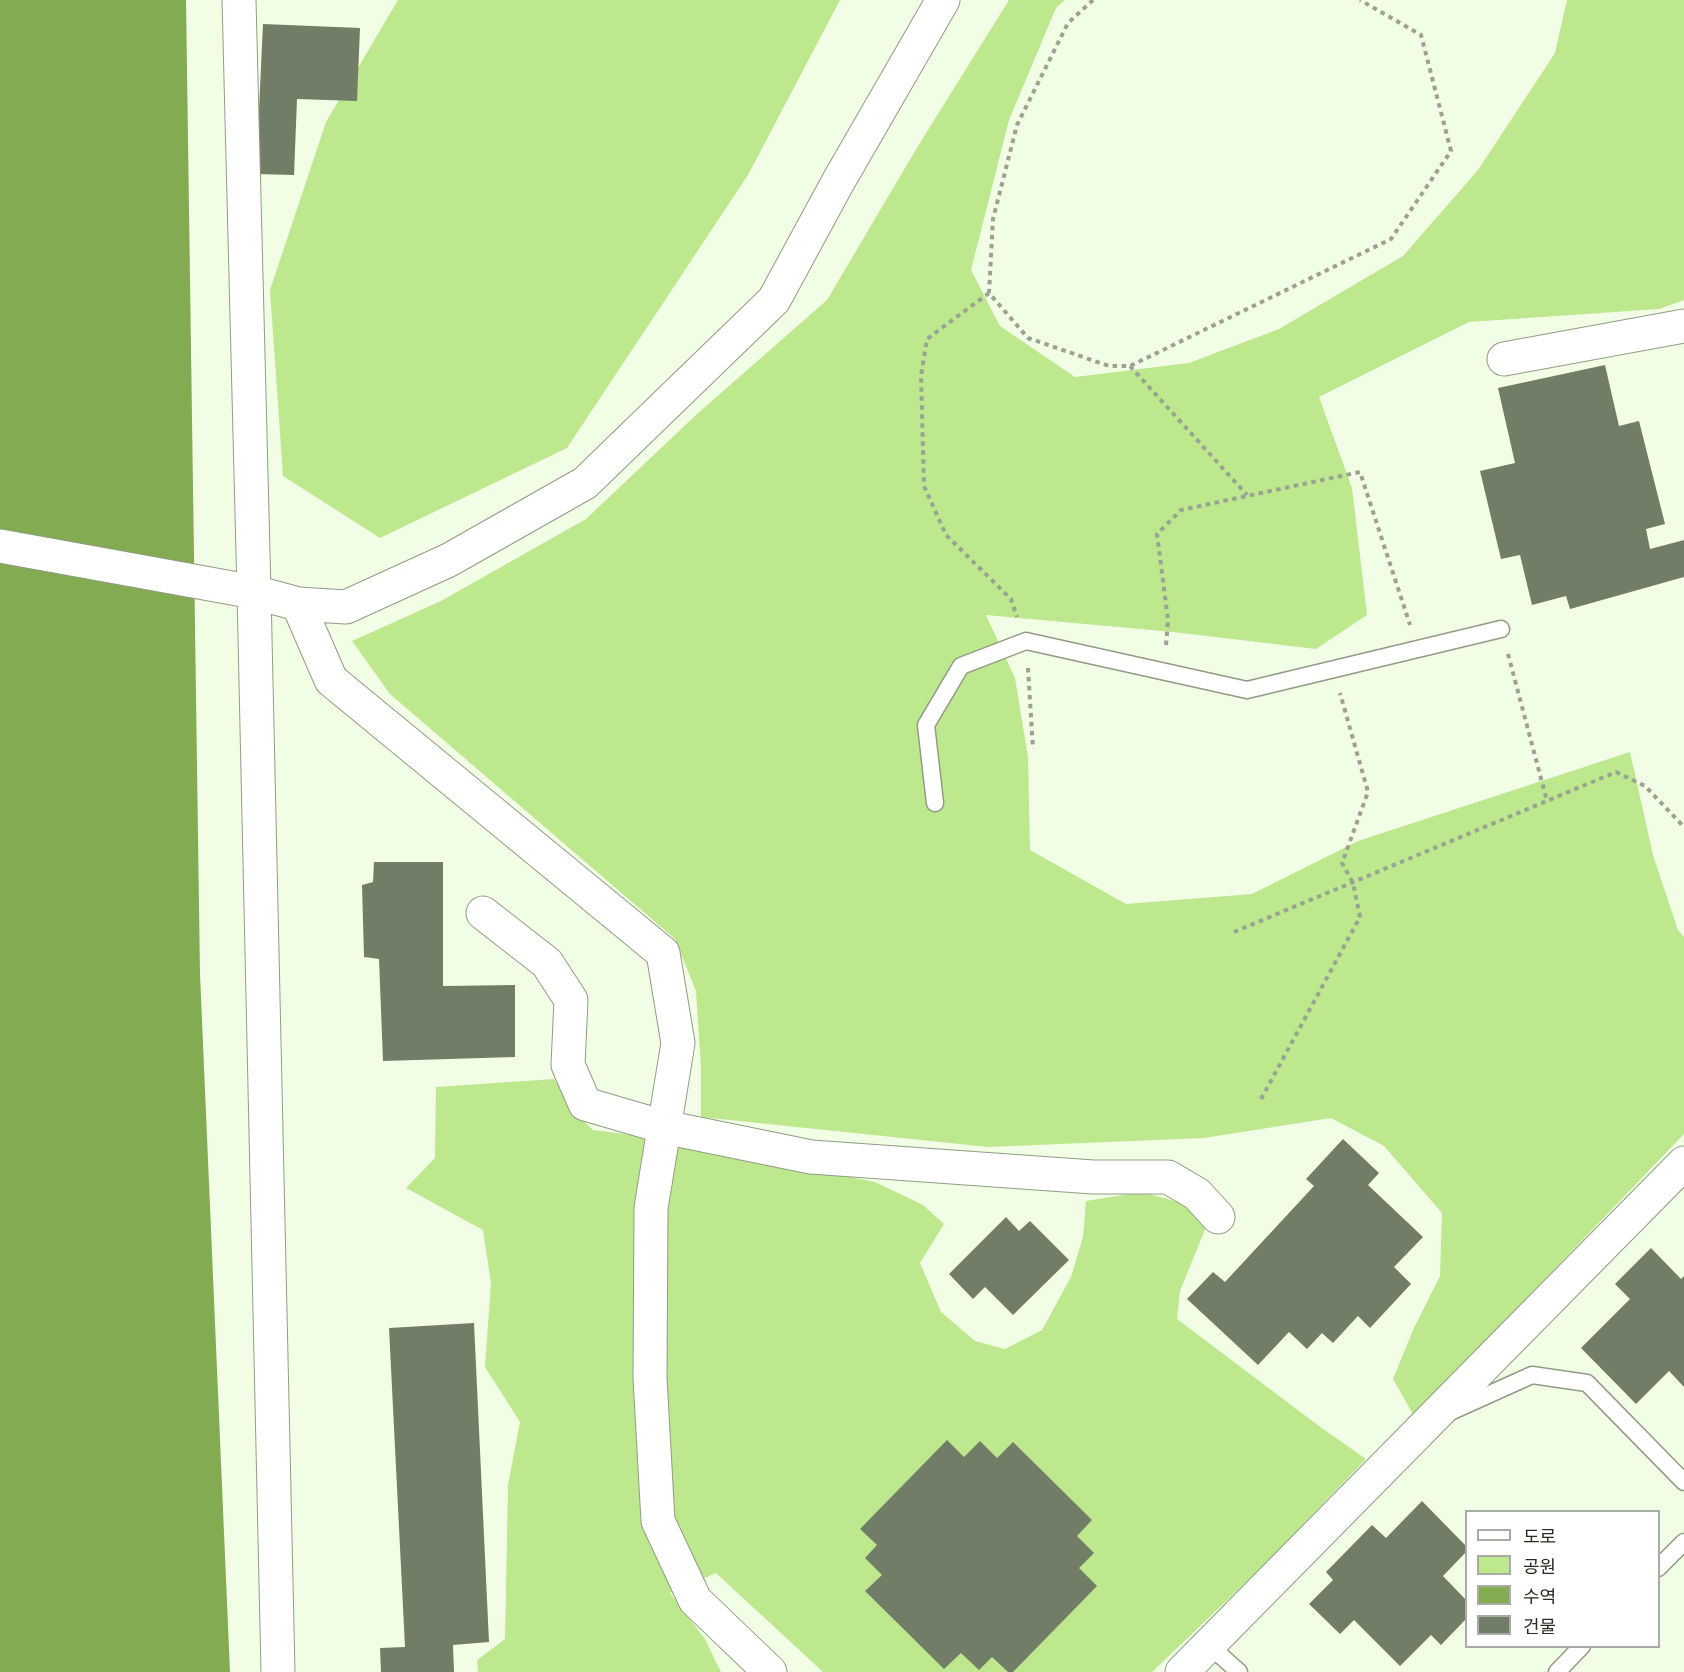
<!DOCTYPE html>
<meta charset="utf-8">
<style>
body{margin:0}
#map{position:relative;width:1684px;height:1672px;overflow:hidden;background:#f1fee5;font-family:Roboto,"Noto Sans KR",sans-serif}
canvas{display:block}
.legend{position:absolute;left:1465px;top:1510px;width:195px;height:138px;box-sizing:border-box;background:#fff;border:2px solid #a9aba7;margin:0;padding:8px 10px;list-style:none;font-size:18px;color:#282d23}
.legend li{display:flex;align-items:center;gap:12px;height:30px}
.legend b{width:30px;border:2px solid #a9aba7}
</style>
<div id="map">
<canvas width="1684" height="1672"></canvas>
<ul class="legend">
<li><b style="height:8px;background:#fff"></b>도로</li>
<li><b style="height:16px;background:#bde88e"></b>공원</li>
<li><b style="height:16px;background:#83ab52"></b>수역</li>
<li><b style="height:16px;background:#727d67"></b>건물</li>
</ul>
</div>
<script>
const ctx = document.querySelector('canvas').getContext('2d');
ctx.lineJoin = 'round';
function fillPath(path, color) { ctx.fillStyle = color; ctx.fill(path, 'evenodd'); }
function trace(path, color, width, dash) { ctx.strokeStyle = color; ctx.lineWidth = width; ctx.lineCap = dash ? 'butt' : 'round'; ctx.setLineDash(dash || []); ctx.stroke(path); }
fillPath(new Path2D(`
 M398,0H840L748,175L567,448L380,538L283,476L270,290L326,122Z
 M1009,0H1065L1056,8L1009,120L971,270L1000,326L1075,377L1189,363L1279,329L1403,256L1478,170L1555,53L1567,0H1684V300L1659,309L1469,322L1319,397L1352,488L1367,615L1316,649L1173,632L986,615L1015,678L1028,757L1030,850L1126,904L1252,894L1358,841L1630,752L1653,855L1678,930L1684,937V1134L1414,1416L1393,1379L1414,1328L1440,1276L1442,1213L1384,1146L1331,1118L1204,1138L988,1147L701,1117V1068L696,991L675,939L390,694L352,641L441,601L586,519L697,414L827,300L918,146Z
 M554,1079L575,1113L593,1130L672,1140L691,1146L875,1182L923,1205L944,1224L920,1263L941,1312L975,1341L1005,1349L1042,1330L1071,1277L1083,1237L1086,1201L1142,1192L1185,1204L1206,1227L1180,1291L1177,1319L1319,1426L1366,1459L1265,1564L1152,1672H823L716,1573L670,1593L705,1639L721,1672H478L477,1660L505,1639L508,1485L520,1422L485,1367L491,1283L483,1230L406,1188L435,1158L436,1087Z`), '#bde88e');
fillPath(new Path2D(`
 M0,0H186L200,974L230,1672H0Z`), '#83ab52');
fillPath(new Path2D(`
 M263,24L360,28L357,101L297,99L294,175L256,174Z
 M1605,365L1619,426L1639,421L1665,524L1646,529L1650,549L1684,540V577L1570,609L1566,596L1532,605L1520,555L1501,559L1480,471L1515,463L1498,388Z
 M374,862H443V986L515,985V1057L383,1061L379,959L364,957L362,885L373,882Z
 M1343,1139L1379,1173L1368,1185L1423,1237L1394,1267L1411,1284L1370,1328L1358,1316L1333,1343L1322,1333L1307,1349L1289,1332L1258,1365L1187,1299L1213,1272L1225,1282L1314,1186L1306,1179Z
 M1006,1217L1019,1231L1030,1221L1069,1260L1013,1315L985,1287L973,1299L949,1274Z
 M1651,1248L1681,1279L1684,1276V1387L1669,1371L1636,1404L1581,1348L1630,1299L1615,1284Z
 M474,1323L489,1642L453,1645L454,1672H381L380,1648L405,1647L389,1328Z
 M947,1440L964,1457L980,1441L997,1458L1013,1442L1092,1520L1077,1536L1094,1553L1079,1568L1097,1586L1013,1672H1008L992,1657L979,1670L961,1653L944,1669L865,1591L882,1575L865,1558L877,1545L860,1529Z
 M1422,1501L1466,1546V1552L1443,1576L1466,1600V1619L1441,1645L1431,1635L1400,1666L1354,1620L1340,1634L1309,1604L1333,1580L1326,1572L1372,1525L1386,1538Z`), '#727d67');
const service = new Path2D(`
 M935,803L926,725L961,666L1026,641L1247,690L1501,629
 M1450,1412L1532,1375L1587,1383L1684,1482
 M1658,1568L1684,1542
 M1209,1645L1239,1672
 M1557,1672L1582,1646`);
const minor = new Path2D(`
 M1504,359L1684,326
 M254,592L298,604L346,607L449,560L585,483L774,300L838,182L943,0
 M298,604L331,680L663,953L678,1043L651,1208L650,1378L658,1521L695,1600L770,1672
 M483,913L547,963L571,1000L568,1065L585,1104L664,1127L811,1157L1093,1177H1168L1197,1194L1218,1217
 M1182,1672L1684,1163`);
const tertiary = new Path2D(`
 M239,0L254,592L278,1672
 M0,546L254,592`);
trace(service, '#919c85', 19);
trace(minor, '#919c85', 35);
trace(tertiary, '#919c85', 35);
trace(new Path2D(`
 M1093,0L1068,23L1017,125L993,219L989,293L1028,338L1109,366H1130L1391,239L1451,151L1421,35L1360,0
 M989,293L927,339L921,376L924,486L946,535L1011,599L1017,617
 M1130,366L1247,495
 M1166,645L1168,620L1157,534L1181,510L1360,472L1410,625
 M1508,654L1547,801
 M1028,668L1033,749
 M1234,932L1616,772L1645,786L1684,827
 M1261,1099L1360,917L1353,883L1342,863L1368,792L1340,693`), '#9aa391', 4, [4.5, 4.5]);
trace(service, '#fff', 16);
trace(minor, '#fff', 33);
trace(tertiary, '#fff', 33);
</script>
